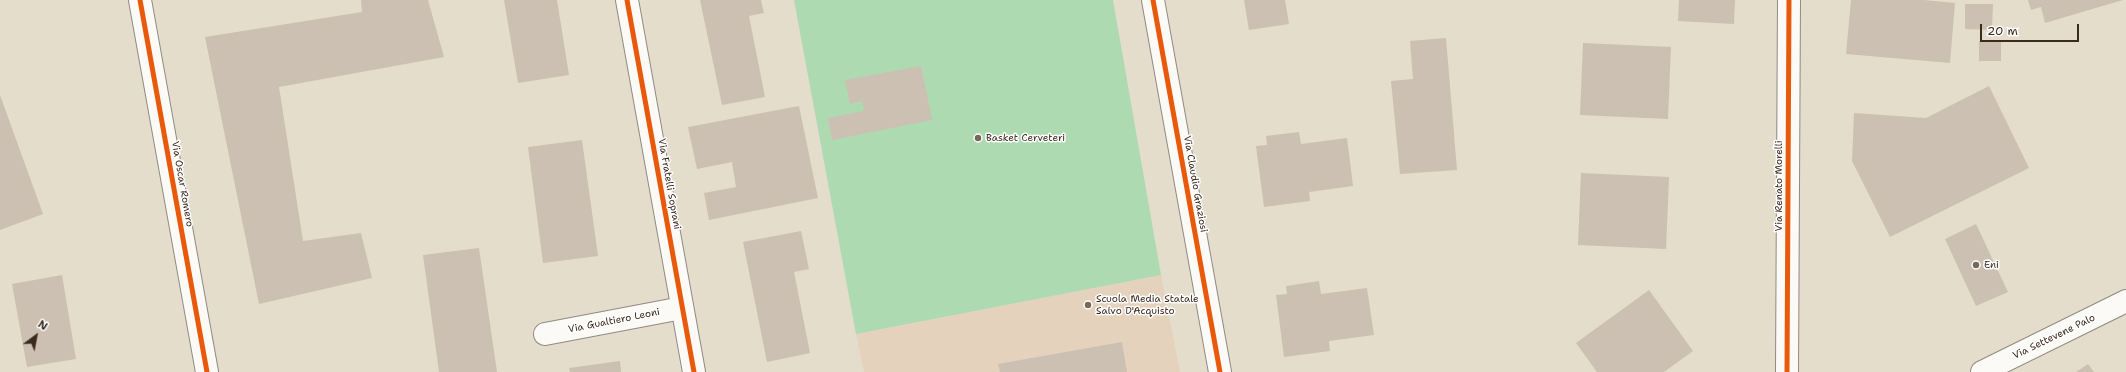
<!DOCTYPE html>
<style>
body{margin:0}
#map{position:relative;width:2126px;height:372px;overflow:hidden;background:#e4ddcc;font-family:"Shantell Sans",sans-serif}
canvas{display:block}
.north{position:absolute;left:16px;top:316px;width:40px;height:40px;-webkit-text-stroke:3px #fff;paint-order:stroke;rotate:32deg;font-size:11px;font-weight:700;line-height:16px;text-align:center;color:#3b2a1e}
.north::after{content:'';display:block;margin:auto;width:14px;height:18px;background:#3b2a1e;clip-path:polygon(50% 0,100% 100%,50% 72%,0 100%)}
.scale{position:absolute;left:1980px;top:24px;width:99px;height:18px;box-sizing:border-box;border:2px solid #3b2a1e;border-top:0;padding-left:5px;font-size:12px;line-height:14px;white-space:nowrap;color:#3b2a1e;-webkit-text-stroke:3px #fff;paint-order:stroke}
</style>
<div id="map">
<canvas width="2126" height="372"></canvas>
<div class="north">N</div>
<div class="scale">20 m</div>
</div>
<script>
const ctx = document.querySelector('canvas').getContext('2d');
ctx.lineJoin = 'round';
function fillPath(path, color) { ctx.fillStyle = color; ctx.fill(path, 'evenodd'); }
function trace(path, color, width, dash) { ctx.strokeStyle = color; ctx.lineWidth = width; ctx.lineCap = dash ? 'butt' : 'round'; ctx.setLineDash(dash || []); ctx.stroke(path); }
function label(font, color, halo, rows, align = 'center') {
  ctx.font = font + ' "Shantell Sans",sans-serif'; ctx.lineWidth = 3; ctx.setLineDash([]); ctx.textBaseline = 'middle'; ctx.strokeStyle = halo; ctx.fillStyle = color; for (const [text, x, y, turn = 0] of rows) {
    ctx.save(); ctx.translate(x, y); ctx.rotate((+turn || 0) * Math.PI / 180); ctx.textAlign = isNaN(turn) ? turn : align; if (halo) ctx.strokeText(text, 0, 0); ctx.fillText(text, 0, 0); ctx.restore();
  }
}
fillPath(new Path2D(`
 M1161,275L1180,372H864L856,334Z`), '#e4d2bd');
fillPath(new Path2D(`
 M794,0H1113L1161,275L856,334Z`), '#addab1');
fillPath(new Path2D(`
 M361,0H428L444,57L279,87L303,241L361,233L372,278L259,304L205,37L362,12Z
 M504,0H557L569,75L518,83Z
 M700,0H761L764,13L749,16L765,97L722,105Z
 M1244,0H1285L1289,24L1249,30Z
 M1679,0H1735L1734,24L1678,21Z
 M1851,0H1924L1955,3L1950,63L1846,54Z
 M2028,0H2123L2045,23L2041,7L2031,10Z
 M1965,4H1993L1992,30L1965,29Z
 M1446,38L1457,170L1400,174L1391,81L1413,79L1410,41Z
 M1979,41H2001V61H1979Z
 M1583,43L1671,47L1668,119L1580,115Z
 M921,66L932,120L832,140L828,118L864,111L862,101L850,104L845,80Z
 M1989,86L2029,168L1890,237L1852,161L1854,113L1926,118Z
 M0,95L43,214L0,230Z
 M799,106L818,198L709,220L704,193L736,187L732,162L697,169L688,127Z
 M1299,132L1301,144L1347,138L1353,186L1309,192L1310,201L1264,207L1256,146L1267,145L1266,136Z
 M582,140L598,256L543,263L528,147Z
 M1581,173L1669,177L1666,249L1578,245Z
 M1976,224L2008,292L1976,306L1945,239Z
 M801,231L809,269L794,272L810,353L767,362L743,242Z
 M479,248L497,372H439L423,255Z
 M62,275L76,359L27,367L12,284Z
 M1319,281L1321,294L1367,288L1374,335L1329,341L1330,351L1284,357L1276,295L1287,294L1286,286Z
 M1649,290L1693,351L1664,372H1597L1576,343Z
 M1122,342L1127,372H1000L998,364Z
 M620,361L621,372H570L569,368Z
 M2088,364L2094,372H2076Z`), '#cbc0b1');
const street = new Path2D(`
 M140,0L207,372
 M627,0L694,372
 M1153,0L1220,372
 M545,334L682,308
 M1787,372L1789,0`);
const secondary = new Path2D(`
 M1982,372L2126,301`);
trace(street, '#908a80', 24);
trace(secondary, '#908a80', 24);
trace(street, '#fbfaf7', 22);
trace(secondary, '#fbfaf7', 22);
trace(new Path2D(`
 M140,0L207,372
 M627,0L694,372
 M1153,0L1220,372
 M1787,372L1789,0`), '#e8590c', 5);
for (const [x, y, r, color] of [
 [978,138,4,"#76695b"],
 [1976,265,4,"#76695b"],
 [1088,305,4,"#76695b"]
]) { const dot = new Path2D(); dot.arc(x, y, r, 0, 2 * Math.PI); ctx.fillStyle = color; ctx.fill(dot); trace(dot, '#fff', 1.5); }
label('10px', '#3b2a1e', '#fff', [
 ["Basket Cerveteri",986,138],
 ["Eni",1984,265],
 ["Scuola Media Statale",1096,299],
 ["Salvo D'Acquisto",1096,311]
], 'left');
label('10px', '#3b2a1e', '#fff', [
 ["Via Oscar Romero",182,184,80],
 ["Via Fratelli Soprani",669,184,80],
 ["Via Claudio Graziosi",1195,184,80],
 ["Via Renato Morelli",1779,186,-90],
 ["Via Gualtiero Leoni",614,321,-11],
 ["Via Settevene Palo",2054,337,-26]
]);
</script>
